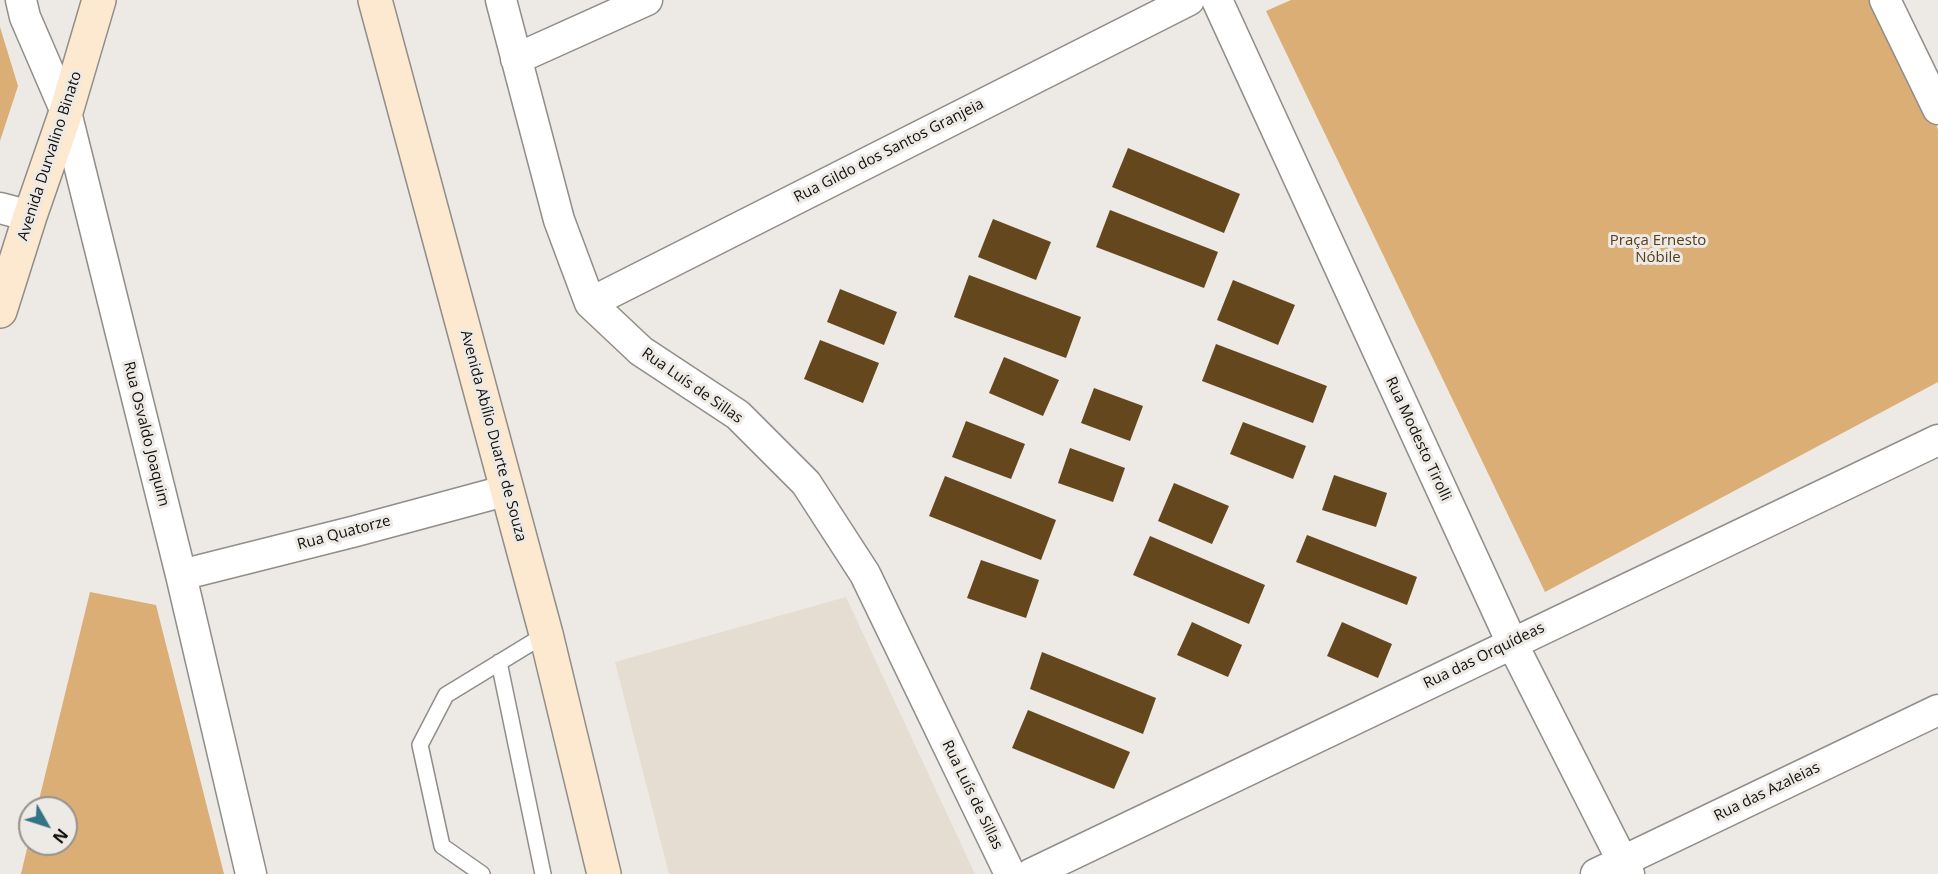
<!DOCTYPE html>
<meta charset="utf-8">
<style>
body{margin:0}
#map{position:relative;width:1938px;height:874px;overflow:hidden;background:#ede9e4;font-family:"Open Sans",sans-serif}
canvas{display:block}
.north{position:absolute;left:18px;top:796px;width:60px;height:60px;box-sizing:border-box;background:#ede9e4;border:2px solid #95928e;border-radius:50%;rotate:129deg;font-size:16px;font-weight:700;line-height:24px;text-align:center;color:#100f0d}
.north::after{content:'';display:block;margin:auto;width:21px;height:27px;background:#337387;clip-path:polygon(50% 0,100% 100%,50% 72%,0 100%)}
</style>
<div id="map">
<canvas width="1938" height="874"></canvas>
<div class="north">N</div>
</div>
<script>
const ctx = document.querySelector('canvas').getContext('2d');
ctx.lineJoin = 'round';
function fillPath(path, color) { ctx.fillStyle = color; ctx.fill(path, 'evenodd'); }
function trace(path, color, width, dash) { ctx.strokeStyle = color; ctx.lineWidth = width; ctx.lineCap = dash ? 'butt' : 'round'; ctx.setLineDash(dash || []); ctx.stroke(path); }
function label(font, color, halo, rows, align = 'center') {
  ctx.font = font + ' "Open Sans",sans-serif'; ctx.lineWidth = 6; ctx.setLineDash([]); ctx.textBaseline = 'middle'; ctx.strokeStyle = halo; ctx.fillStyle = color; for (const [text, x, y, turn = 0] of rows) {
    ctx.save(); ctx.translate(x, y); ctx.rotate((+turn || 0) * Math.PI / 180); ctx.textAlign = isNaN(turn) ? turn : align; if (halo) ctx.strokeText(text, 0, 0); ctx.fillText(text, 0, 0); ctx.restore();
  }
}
fillPath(new Path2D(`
 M846,597L975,874H669L615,662Z`), '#e6ddd2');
fillPath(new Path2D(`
 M1291,0H1885L1911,53L1938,130V382L1545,592L1266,11Z
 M0,27L18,86L0,141Z
 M90,592L156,605L224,874H21L30,836V844H66V808H37Z`), '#dbae76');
fillPath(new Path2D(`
 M1128,148L1240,194L1224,233L1112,187Z
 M1110,210L1218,252L1204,288L1096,247Z
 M993,219L1051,242L1036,280L978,257Z
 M969,275L1081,317L1066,358L954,317Z
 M1233,280L1295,305L1278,345L1217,320Z
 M840,289L897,312L884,345L827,322Z
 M820,340L879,363L863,403L804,379Z
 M1216,344L1327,386L1313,423L1202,381Z
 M1004,357L1059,380L1043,416L989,393Z
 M1094,388L1143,406L1130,441L1081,423Z
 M966,421L1025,444L1011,479L952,457Z
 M1243,422L1306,446L1293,479L1230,454Z
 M1070,448L1125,468L1113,502L1058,483Z
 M1334,475L1387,493L1376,527L1322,510Z
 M945,476L1056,520L1041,560L929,516Z
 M1174,483L1229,506L1212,544L1158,521Z
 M1307,535L1417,577L1407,605L1296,562Z
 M1150,536L1265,585L1249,624L1133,575Z
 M981,560L1039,580L1026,618L967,598Z
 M1192,622L1242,645L1228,677L1177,655Z
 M1342,622L1392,644L1378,678L1327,656Z
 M1042,652L1156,698L1143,734L1030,689Z
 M1028,710L1130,752L1114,789L1012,748Z`), '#65471e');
const lane = new Path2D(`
 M499,662L543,874
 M482,874L442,846L420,745L446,695L546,634`);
const street = new Path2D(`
 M21,0L25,17L66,112L181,575L251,874
 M501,0L559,220L590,303L641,351L738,415L806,483L865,574L1010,874
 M1217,0L1512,643L1629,874
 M1885,0L1938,109
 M516,59L647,0
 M0,208L30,216
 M590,303L1189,0
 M181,575L356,531L508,490
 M1031,874L1938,440
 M1596,874L1938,710`);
const secondary = new Path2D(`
 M375,0L546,634L604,874
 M0,311L30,216L66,112L99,0`);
trace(lane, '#918d89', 18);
trace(street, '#918d89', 33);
trace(secondary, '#918d89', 36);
trace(lane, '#fff', 15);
trace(street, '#fff', 30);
trace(secondary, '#fde9cf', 33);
label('15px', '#100f0d', '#ede9e4', [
 ["Rua Gildo dos Santos Granjeia",889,151,-27],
 ["Avenida Durvalino Binato",50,156,-72],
 ["Rua Luís de Sillas",692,386,35],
 ["Rua Osvaldo Joaquim",146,434,76],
 ["Avenida Abílio Duarte de Souza",493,436,75],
 ["Rua Modesto Tirolli",1418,439,65],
 ["Rua Quatorze",344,533,-15],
 ["Rua das Orquídeas",1484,656,-26],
 ["Rua das Azaleias",1767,792,-26],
 ["Rua Luís de Sillas",972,795,64]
]);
label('15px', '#563d1c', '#ede9e4', [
 ["Praça Ernesto",1658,241],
 ["Nóbile",1658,258]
]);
</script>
